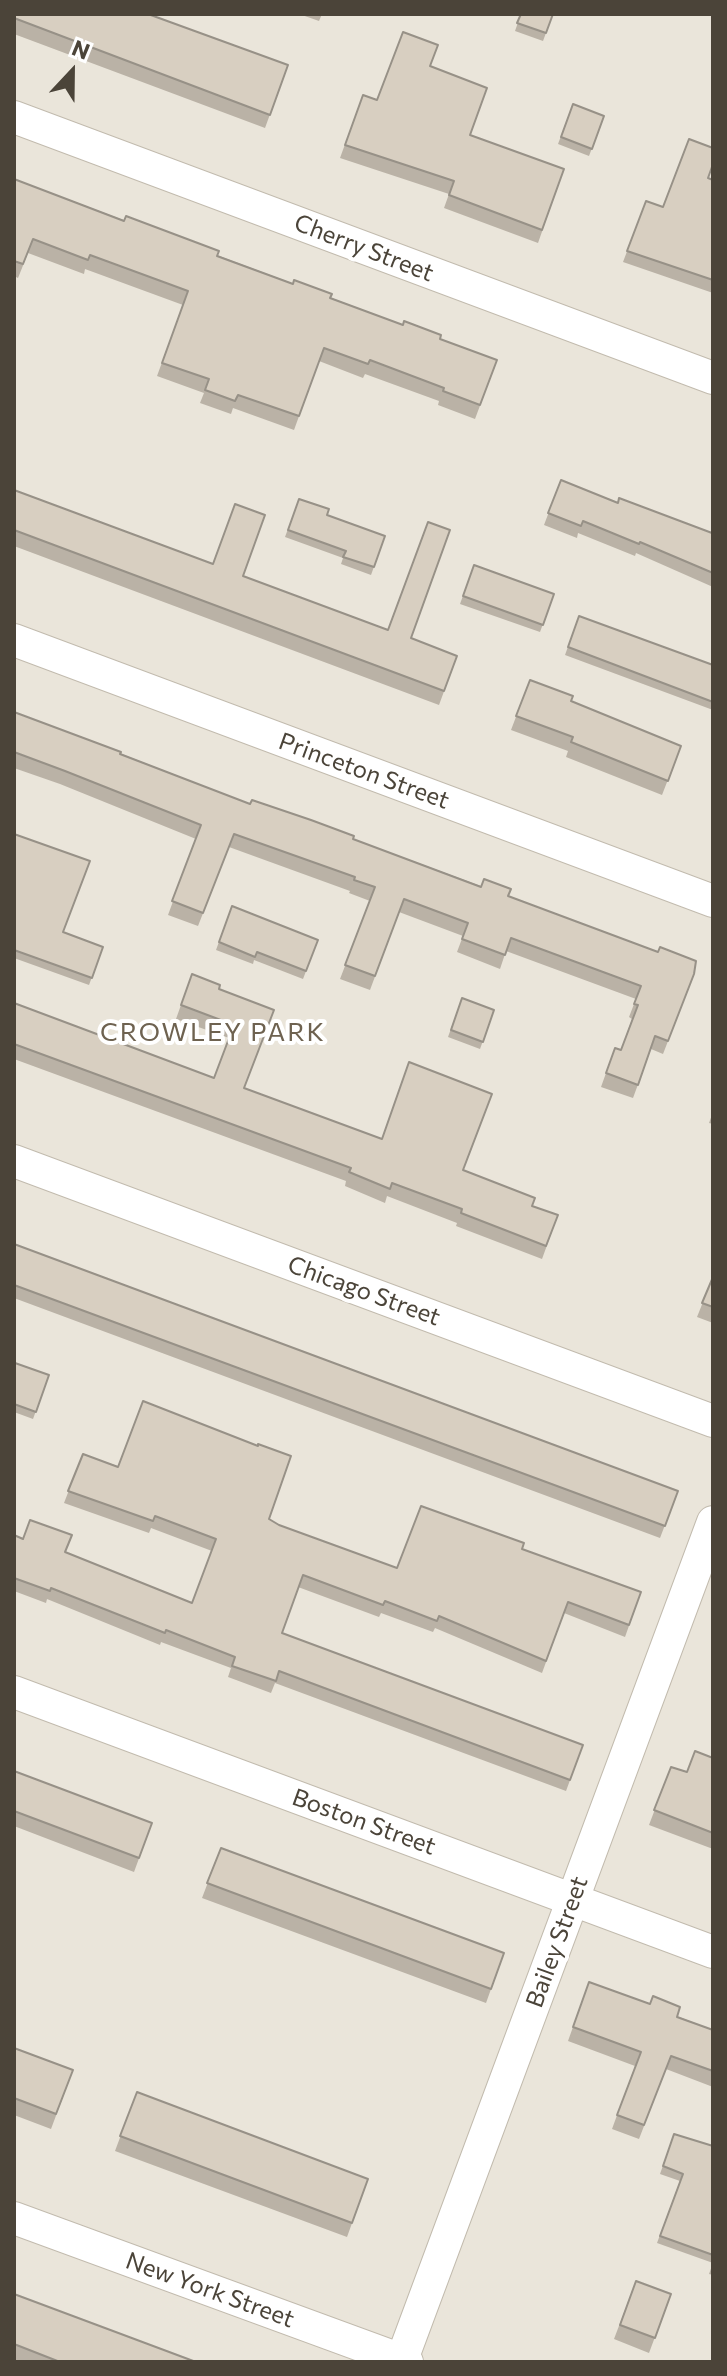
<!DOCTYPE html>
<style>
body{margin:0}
#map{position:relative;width:727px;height:2376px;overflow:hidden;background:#f6f3ec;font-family:Commissioner,sans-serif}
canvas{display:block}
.frame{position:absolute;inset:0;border:16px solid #4b4439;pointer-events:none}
.north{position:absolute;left:32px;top:32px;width:80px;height:80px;-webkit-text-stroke:6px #fff;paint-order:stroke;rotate:22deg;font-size:22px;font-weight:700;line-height:32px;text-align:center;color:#4b4439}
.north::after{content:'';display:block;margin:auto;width:28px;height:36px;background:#4b4439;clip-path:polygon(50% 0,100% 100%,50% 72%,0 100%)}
</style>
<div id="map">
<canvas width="727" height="2376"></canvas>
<div class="frame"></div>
<div class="north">N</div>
</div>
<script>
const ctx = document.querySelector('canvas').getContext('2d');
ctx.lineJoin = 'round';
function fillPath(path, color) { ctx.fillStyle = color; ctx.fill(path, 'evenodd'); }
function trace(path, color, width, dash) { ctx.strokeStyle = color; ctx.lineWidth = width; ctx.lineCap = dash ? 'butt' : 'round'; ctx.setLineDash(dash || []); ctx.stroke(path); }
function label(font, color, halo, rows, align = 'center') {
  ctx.font = font + ' Commissioner,sans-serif'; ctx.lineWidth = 8; ctx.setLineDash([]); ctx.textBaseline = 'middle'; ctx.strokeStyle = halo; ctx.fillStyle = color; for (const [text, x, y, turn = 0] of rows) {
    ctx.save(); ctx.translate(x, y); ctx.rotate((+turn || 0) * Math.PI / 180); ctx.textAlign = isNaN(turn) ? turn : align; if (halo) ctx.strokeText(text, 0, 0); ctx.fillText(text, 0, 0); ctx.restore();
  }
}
fillPath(new Path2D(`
 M14,14H713V2362H14Z`), '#eae5da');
const minor = new Path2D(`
 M14,117L713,378
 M14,640L713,901
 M14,1161L713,1421
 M14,1692L713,1952
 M14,2218L407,2362
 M401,2362L713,1522`);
trace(minor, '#c2bbae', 34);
trace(minor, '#fff', 32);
fillPath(new Path2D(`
 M14,14L288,65L265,128L14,34Z
 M299,14H322L319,21Z
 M521,14H553L543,41L515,31Z
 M430,66L470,135L564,169L538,243L444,208L449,194L340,158L363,95L377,100Z
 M573,104L604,116L589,156L558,144Z
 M708,178L713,180V293L623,262L646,201L663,207Z
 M14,179L497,360L475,419L438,405L439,401L365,374L363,378L319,361L294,430L233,408L231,414L200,403L204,393L157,376L183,305L85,269L84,274L28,253L18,278L14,276Z
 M561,480L618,503L712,533L713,532V587L636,553L635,556L578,533L577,538L544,525Z
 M14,490L457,656L439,705L14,546Z
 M299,499L327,515L385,536L371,575L341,564L343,558L285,537Z
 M474,565L554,594L540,632L460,604Z
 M579,616L713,665V710L565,655Z
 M530,680L571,701L681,746L662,795L566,757L568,751L511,730Z
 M14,712L250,804L353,839L508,896L694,974L663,1054L651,1049L633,1098L601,1087L615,1048L621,1050L632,1019L629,1017L636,999L506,951L500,969L457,952L463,936L399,912L370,990L340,979L370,901L349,893L350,891L229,847L198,926L168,915L196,839L60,784L14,768Z
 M14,834L63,932L103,947L89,985L14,958Z
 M232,906L318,940L303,979L254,960L253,964L216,950Z
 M192,974L219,989L274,1010L244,1088L463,1170L532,1206L558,1215L542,1259L456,1226L457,1223L387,1196L385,1203L345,1186L346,1181L14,1059V1003L214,1078L229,1038L176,1019Z
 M462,998L494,1010L480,1049L448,1037Z
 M713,1112V1124L709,1123Z
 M14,1244L678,1491L660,1538L14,1298Z
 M713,1277V1323L697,1317Z
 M14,1367L49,1375L33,1419L14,1412Z
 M83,1454L269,1519L279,1525L397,1568L522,1549L641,1592L625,1637L564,1613L542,1673L435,1628L433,1632L381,1613L379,1617L298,1587L282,1633L583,1745L566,1791L275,1683L271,1693L228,1677L231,1668L161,1642L160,1645L47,1599L46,1603L14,1591V1535L65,1553L192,1603L212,1551L151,1528L149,1533L64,1503Z
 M713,1758V1849L649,1825L671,1767L687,1772Z
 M14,1771L152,1823L134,1872L14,1826Z
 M221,1848L504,1953L486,2003L202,1898Z
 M589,1982L713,2030V2087L666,2069L639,2139L612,2129L635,2066L568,2041Z
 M14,2048L73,2070L51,2129L14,2115Z
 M137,2092L368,2179L347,2237L115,2151Z
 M674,2134L713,2146V2275L709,2274L713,2263L657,2243L680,2181L660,2174Z
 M636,2281L671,2294L649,2353L614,2339Z
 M14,2294L196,2362H18L14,2360Z`), '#bab2a6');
const building = new Path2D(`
 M14,14H148L288,65L270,115L14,18Z
 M521,14H553L546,33L517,23Z
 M403,32L438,45L430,66L487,88L470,135L564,169L542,230L449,195L454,181L345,145L363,95L377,100Z
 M573,104L604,116L592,149L561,137Z
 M689,139L713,148V164L708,178L713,180V280L627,251L646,201L663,207Z
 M14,179L124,221L126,216L219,251L217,256L293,284L294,280L332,294L330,298L403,325L404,321L441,335L440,339L497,360L480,405L443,391L444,388L370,360L368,364L324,348L299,416L238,395L235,401L205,390L209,379L162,363L188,291L90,255L88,260L33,239L23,264L14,261Z
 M561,480L618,503L619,498L712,533L713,532V573L640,542L639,544L583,521L581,526L548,513Z
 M14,490L213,564L235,504L265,515L243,576L388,630L428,522L450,530L411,638L457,656L444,691L14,530Z
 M299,499L329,509L327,515L385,536L374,567L343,557L346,551L288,530Z
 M474,565L554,594L543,625L463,596Z
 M579,616L713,665V702L568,647Z
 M530,680L573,696L571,701L681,746L668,781L571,742L573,737L516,716Z
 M14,712L121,752L120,754L250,804L252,800L311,820L354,836L353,839L481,887L484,879L511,889L508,896L658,952L660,947L696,961L694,974L668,1041L655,1036L638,1085L606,1073L615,1048L621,1050L638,1005L634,1004L641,986L511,938L505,955L462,939L468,923L404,899L375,976L345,965L375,887L354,880L355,877L234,834L203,913L172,901L201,825L65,771L14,752Z
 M14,834L90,861L63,932L103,947L92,978L14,950Z
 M232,906L318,940L306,971L257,952L255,957L219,942Z
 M192,974L220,985L219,989L274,1010L244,1088L382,1139L409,1062L492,1094L463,1170L535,1198L532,1206L558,1215L546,1246L461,1213L462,1209L392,1183L390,1189L349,1172L351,1168L14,1044V1003L214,1078L234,1025L181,1005Z
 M462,998L494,1010L483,1042L451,1030Z
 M14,1244L678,1491L665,1526L14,1285Z
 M713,1277V1307L702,1303Z
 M15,1363L49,1375L36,1412L14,1404V1367Z
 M143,1401L258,1446V1444L291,1456L269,1519L279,1525L397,1568L421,1506L524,1543L522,1549L641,1592L629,1625L568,1602L546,1661L439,1616L437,1621L385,1601L383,1605L303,1575L282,1633L583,1745L570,1780L279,1671L276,1681L232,1666L235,1657L166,1630L165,1633L51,1588L50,1591L14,1578V1535L23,1539L30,1520L72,1535L65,1552L192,1603L216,1539L155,1516L153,1521L68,1491L83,1454L118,1467Z
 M695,1751L713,1758V1833L654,1810L671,1767L687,1772Z
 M14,1771L152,1823L139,1858L14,1811Z
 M221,1848L504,1953L491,1989L207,1883Z
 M589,1982L650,2004L653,1996L680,2007L677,2017L713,2030V2071L671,2056L644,2125L617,2115L641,2052L573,2027Z
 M14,2048L73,2070L56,2114L14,2098Z
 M137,2092L368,2179L352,2223L120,2136Z
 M674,2134L713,2146V2255L660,2236L683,2174L663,2166Z
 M636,2281L671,2294L655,2338L620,2325Z
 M14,2294L196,2362H60L14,2344Z`);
fillPath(building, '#d8cfc1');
trace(building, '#979187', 2);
label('24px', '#4b4439', '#fff', [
 ["Cherry Street",364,248,21],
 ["Princeton Street",364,771,20],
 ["Chicago Street",364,1291,20],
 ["Boston Street",364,1822,20],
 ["Bailey Street",557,1942,-70],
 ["New York Street",210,2290,20]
]);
ctx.letterSpacing = '2px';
label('26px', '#6e6250', '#fff', [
 ["CROWLEY PARK",213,1032]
]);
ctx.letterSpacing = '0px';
</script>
